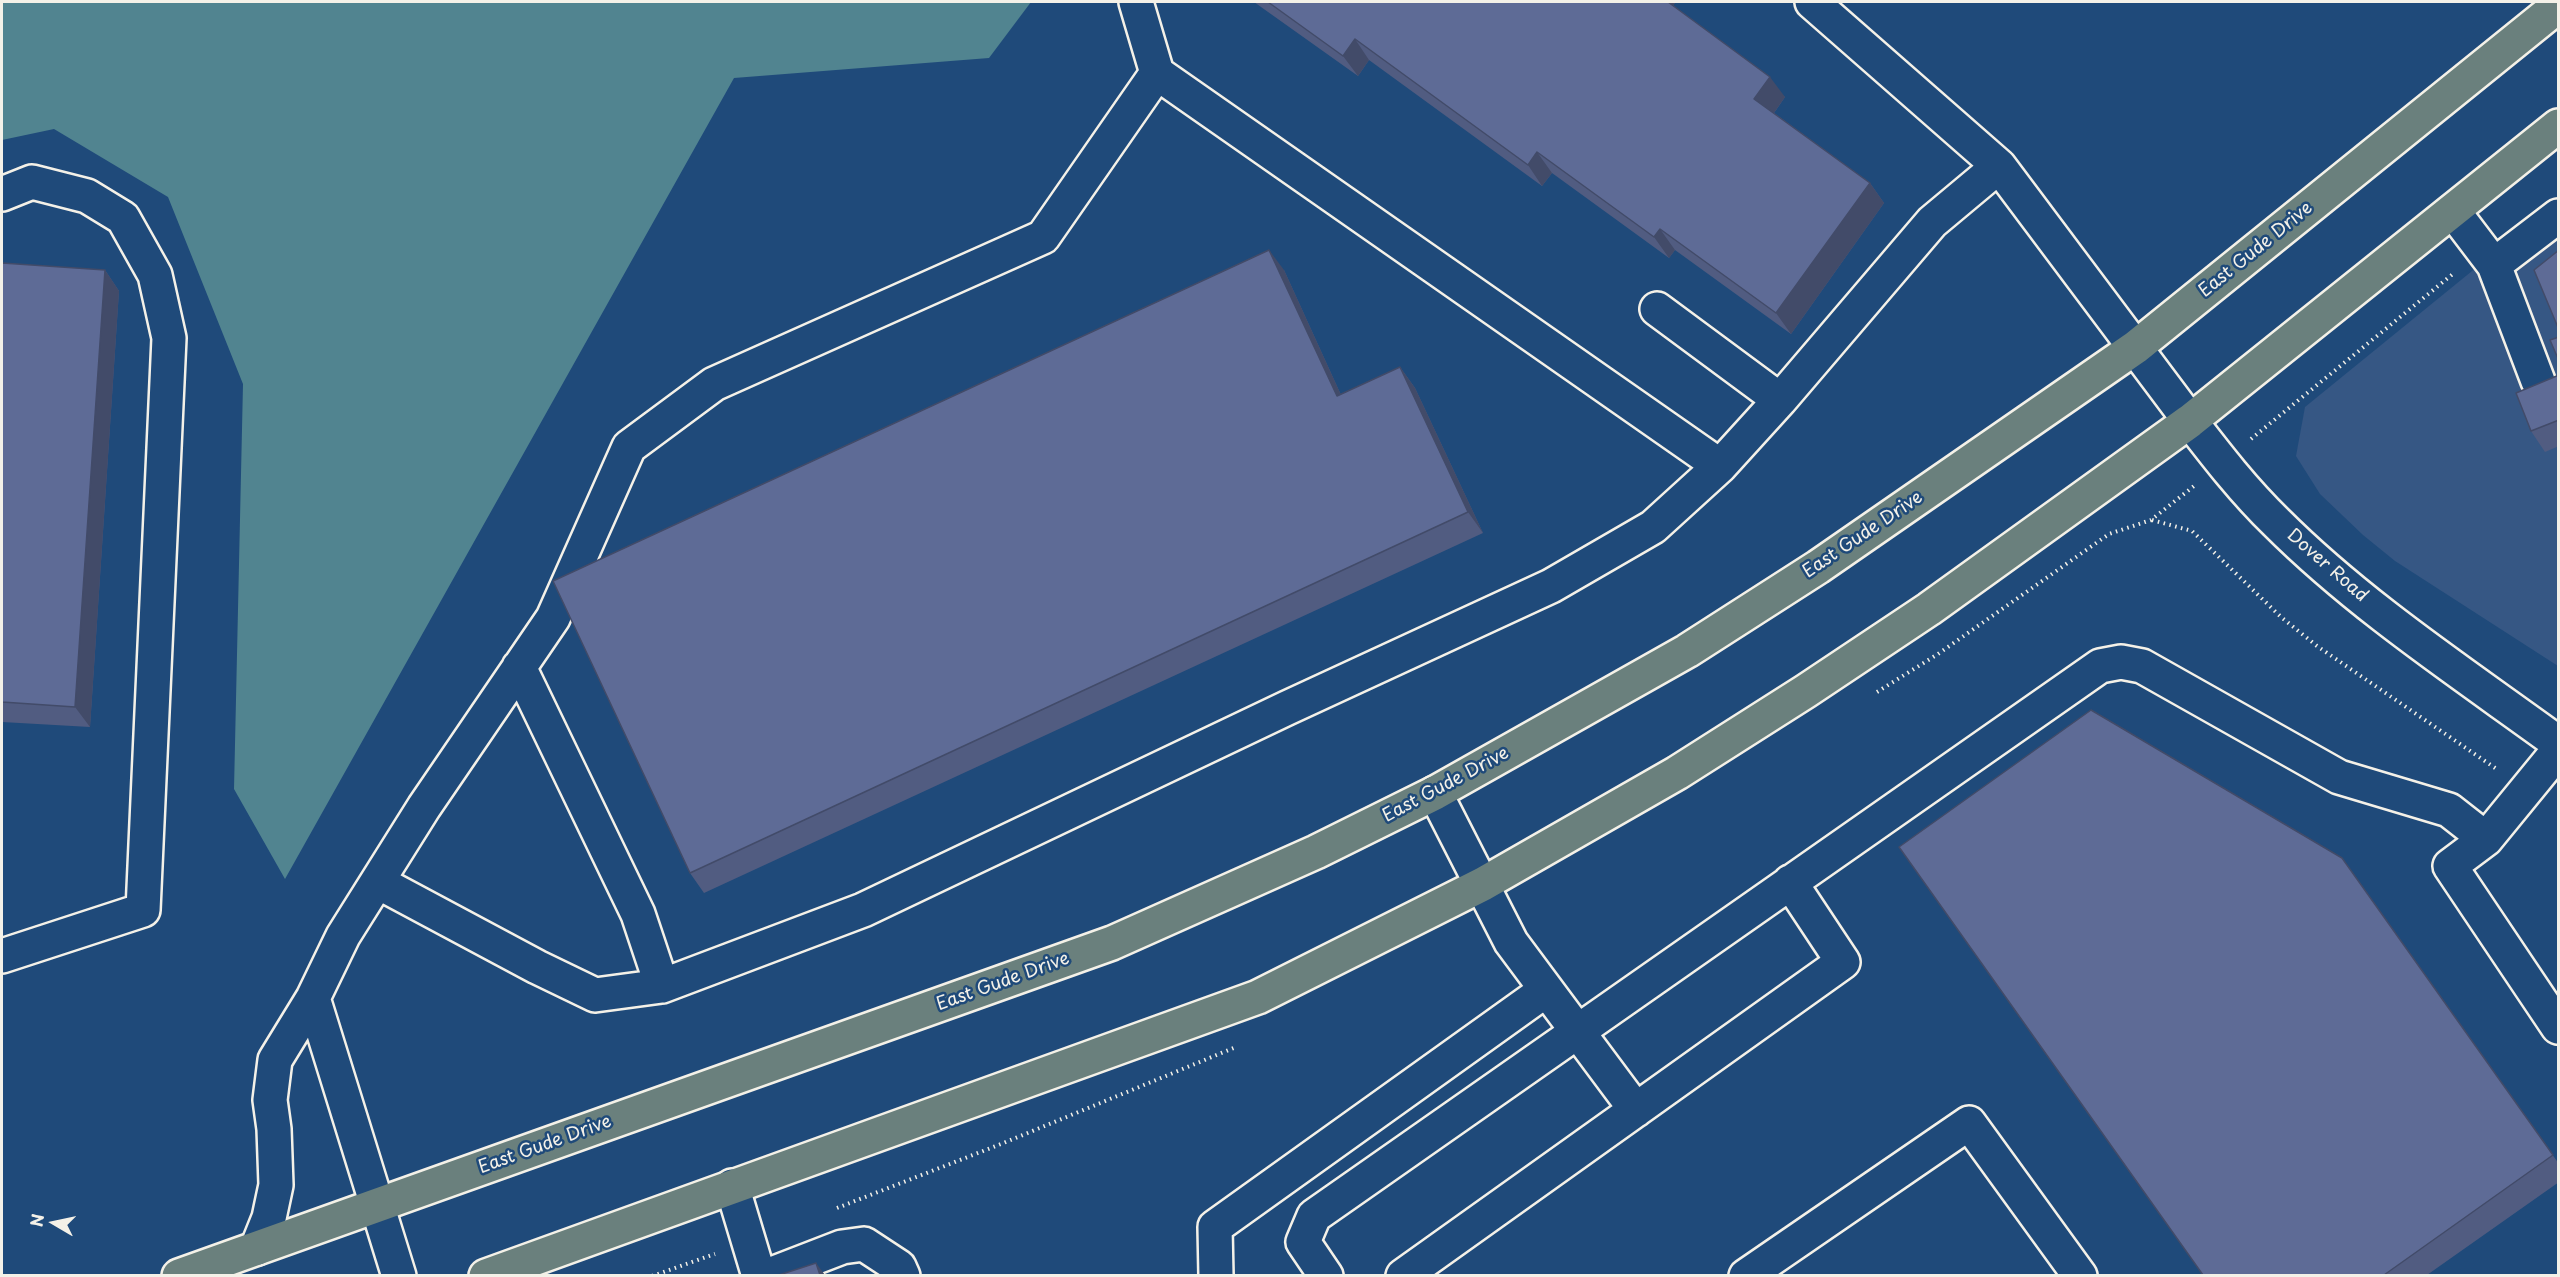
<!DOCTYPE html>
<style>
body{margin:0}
#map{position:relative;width:2560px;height:1277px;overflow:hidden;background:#1f4a7a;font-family:"Playpen Sans",sans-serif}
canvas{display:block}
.frame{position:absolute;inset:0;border:3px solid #f4f1e8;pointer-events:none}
.north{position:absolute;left:24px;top:1193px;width:60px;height:60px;-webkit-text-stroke:4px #1f4a7a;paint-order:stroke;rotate:279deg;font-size:16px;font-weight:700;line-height:24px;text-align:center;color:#f4f1e8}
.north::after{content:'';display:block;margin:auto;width:21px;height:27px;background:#f4f1e8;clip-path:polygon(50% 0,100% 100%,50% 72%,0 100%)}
</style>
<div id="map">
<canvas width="2560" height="1277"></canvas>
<div class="frame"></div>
<div class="north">N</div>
</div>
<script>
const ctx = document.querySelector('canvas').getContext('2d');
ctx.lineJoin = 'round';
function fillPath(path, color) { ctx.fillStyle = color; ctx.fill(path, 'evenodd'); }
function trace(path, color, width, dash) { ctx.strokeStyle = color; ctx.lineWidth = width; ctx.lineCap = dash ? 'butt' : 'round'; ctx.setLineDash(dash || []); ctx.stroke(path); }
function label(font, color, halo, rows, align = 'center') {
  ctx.font = font + ' "Playpen Sans",sans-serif'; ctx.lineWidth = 5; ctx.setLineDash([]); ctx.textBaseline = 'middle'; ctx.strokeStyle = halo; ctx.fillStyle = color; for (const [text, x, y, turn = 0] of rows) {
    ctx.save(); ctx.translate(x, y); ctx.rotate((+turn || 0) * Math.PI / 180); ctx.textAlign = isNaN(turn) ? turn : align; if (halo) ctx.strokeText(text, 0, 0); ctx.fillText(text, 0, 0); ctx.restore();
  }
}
fillPath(new Path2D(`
 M2558,201V666L2395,561L2363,535L2320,494L2296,456L2305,407Z`), '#365784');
fillPath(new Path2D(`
 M2,2H1031L989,58L734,78L285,879L234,789L243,384L168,197L54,129L2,140Z`), '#518490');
const minor = new Path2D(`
 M1136,2L1157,73L1720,466L1780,400L1932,222L1999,166
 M1812,2L1999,166L2190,421C2217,456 2244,491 2276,522C2360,606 2462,673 2558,743
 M2,194L32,182L87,196L123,218L155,275L169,338L143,910L2,956
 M2453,211L2494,265L2558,216
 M2494,265L2538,381
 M1657,309L1780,400
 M519,667L638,914L662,986
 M2558,751L2486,839L2450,866L2558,1027
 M1435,793L1511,942L1636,1110
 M378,882L537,967L595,995L662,986L863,910L1287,708L1551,586L1653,527L1720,466
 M313,998L399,1276
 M732,1186L759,1276
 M257,1248L269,1218L276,1185L274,1129L270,1100L275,1060L313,998L343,936L424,807L553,618L629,447L714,384L1043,237L1157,73
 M767,1276L842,1247L864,1244L899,1267L903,1276
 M1216,1276L1215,1227L1546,990
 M1326,1276L1303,1242L1314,1216L2100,666L2121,662L2142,666L2339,777L2449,810L2486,839
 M1403,1276L1843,962L1790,882
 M1746,1276L1969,1123L2080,1276`);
const major = new Path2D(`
 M179,1276L1112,943L1316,852L1435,793L1687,651L1818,567L2136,347L2558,6
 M486,1276L1258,997L1483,884L1677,773L1806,691L1929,609L2190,421L2558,126`);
trace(minor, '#f4f1e8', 38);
trace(major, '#f4f1e8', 38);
trace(new Path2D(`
 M2251,439L2454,273
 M2152,520L2192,531L2281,617L2317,646L2498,770
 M1877,692L1938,654L2109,534L2151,520L2194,486
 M837,1208L1001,1144L1236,1047
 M652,1276L715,1254`), '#f4f1e8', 4, [1.5, 4.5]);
trace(minor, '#1f4a7a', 33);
trace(major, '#6a807d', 33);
fillPath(new Path2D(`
 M1254,2H1676L1673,5L1785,97L1774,113L1870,183L1884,203L1791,334L1675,250L1669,258L1552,173L1542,186L1369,60L1358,76Z
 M2,263L105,270L119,291L90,727L2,722Z
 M1284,270L1341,395L1400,367L1415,388L1483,533L704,893L690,873Z
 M2559,375V446L2545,452L2531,431Z
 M2342,858L2559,1164V1182L2427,1275H2202Z`), '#515c81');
fillPath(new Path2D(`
 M1661,2H1676L1668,12Z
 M1355,39L1369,60L1358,76L1343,56Z
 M1770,77L1785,97L1769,120L1754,99Z
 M1537,152L1552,173L1542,186L1528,165Z
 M1870,183L1884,203L1791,334L1776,313Z
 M1660,229L1675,250L1669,258L1654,237Z
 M1269,250L1284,270L1351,417L1337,396Z
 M105,270L119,291L90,727L75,707Z
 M1400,367L1415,388L1483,533L1468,512Z
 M816,1263L825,1275H820Z`), '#424b69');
const building = new Path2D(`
 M1268,2H1668L1770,77L1754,99L1870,183L1776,313L1660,229L1654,237L1537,152L1528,165L1355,39L1343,56Z
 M1269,250L1337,396L1400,367L1468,512L690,873L553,581Z
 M2559,250V330L2534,270Z
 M2,263L105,270L75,707L2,702Z
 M2559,337V361L2550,340Z
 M2559,375V420L2531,431L2516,393Z
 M2091,710L2342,858L2553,1155L2384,1275H2203L1899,847Z
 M816,1263L820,1275H779Z`);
fillPath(building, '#5e6b96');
trace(building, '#424b69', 1.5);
label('18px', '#f4f1e8', '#1f4a7a', [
 ["East Gude Drive",2256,250,-39],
 ["East Gude Drive",1863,535,-34],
 ["Dover Road",2327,566,41],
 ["East Gude Drive",1446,785,-28],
 ["East Gude Drive",1003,982,-20],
 ["East Gude Drive",545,1145,-20]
]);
</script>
